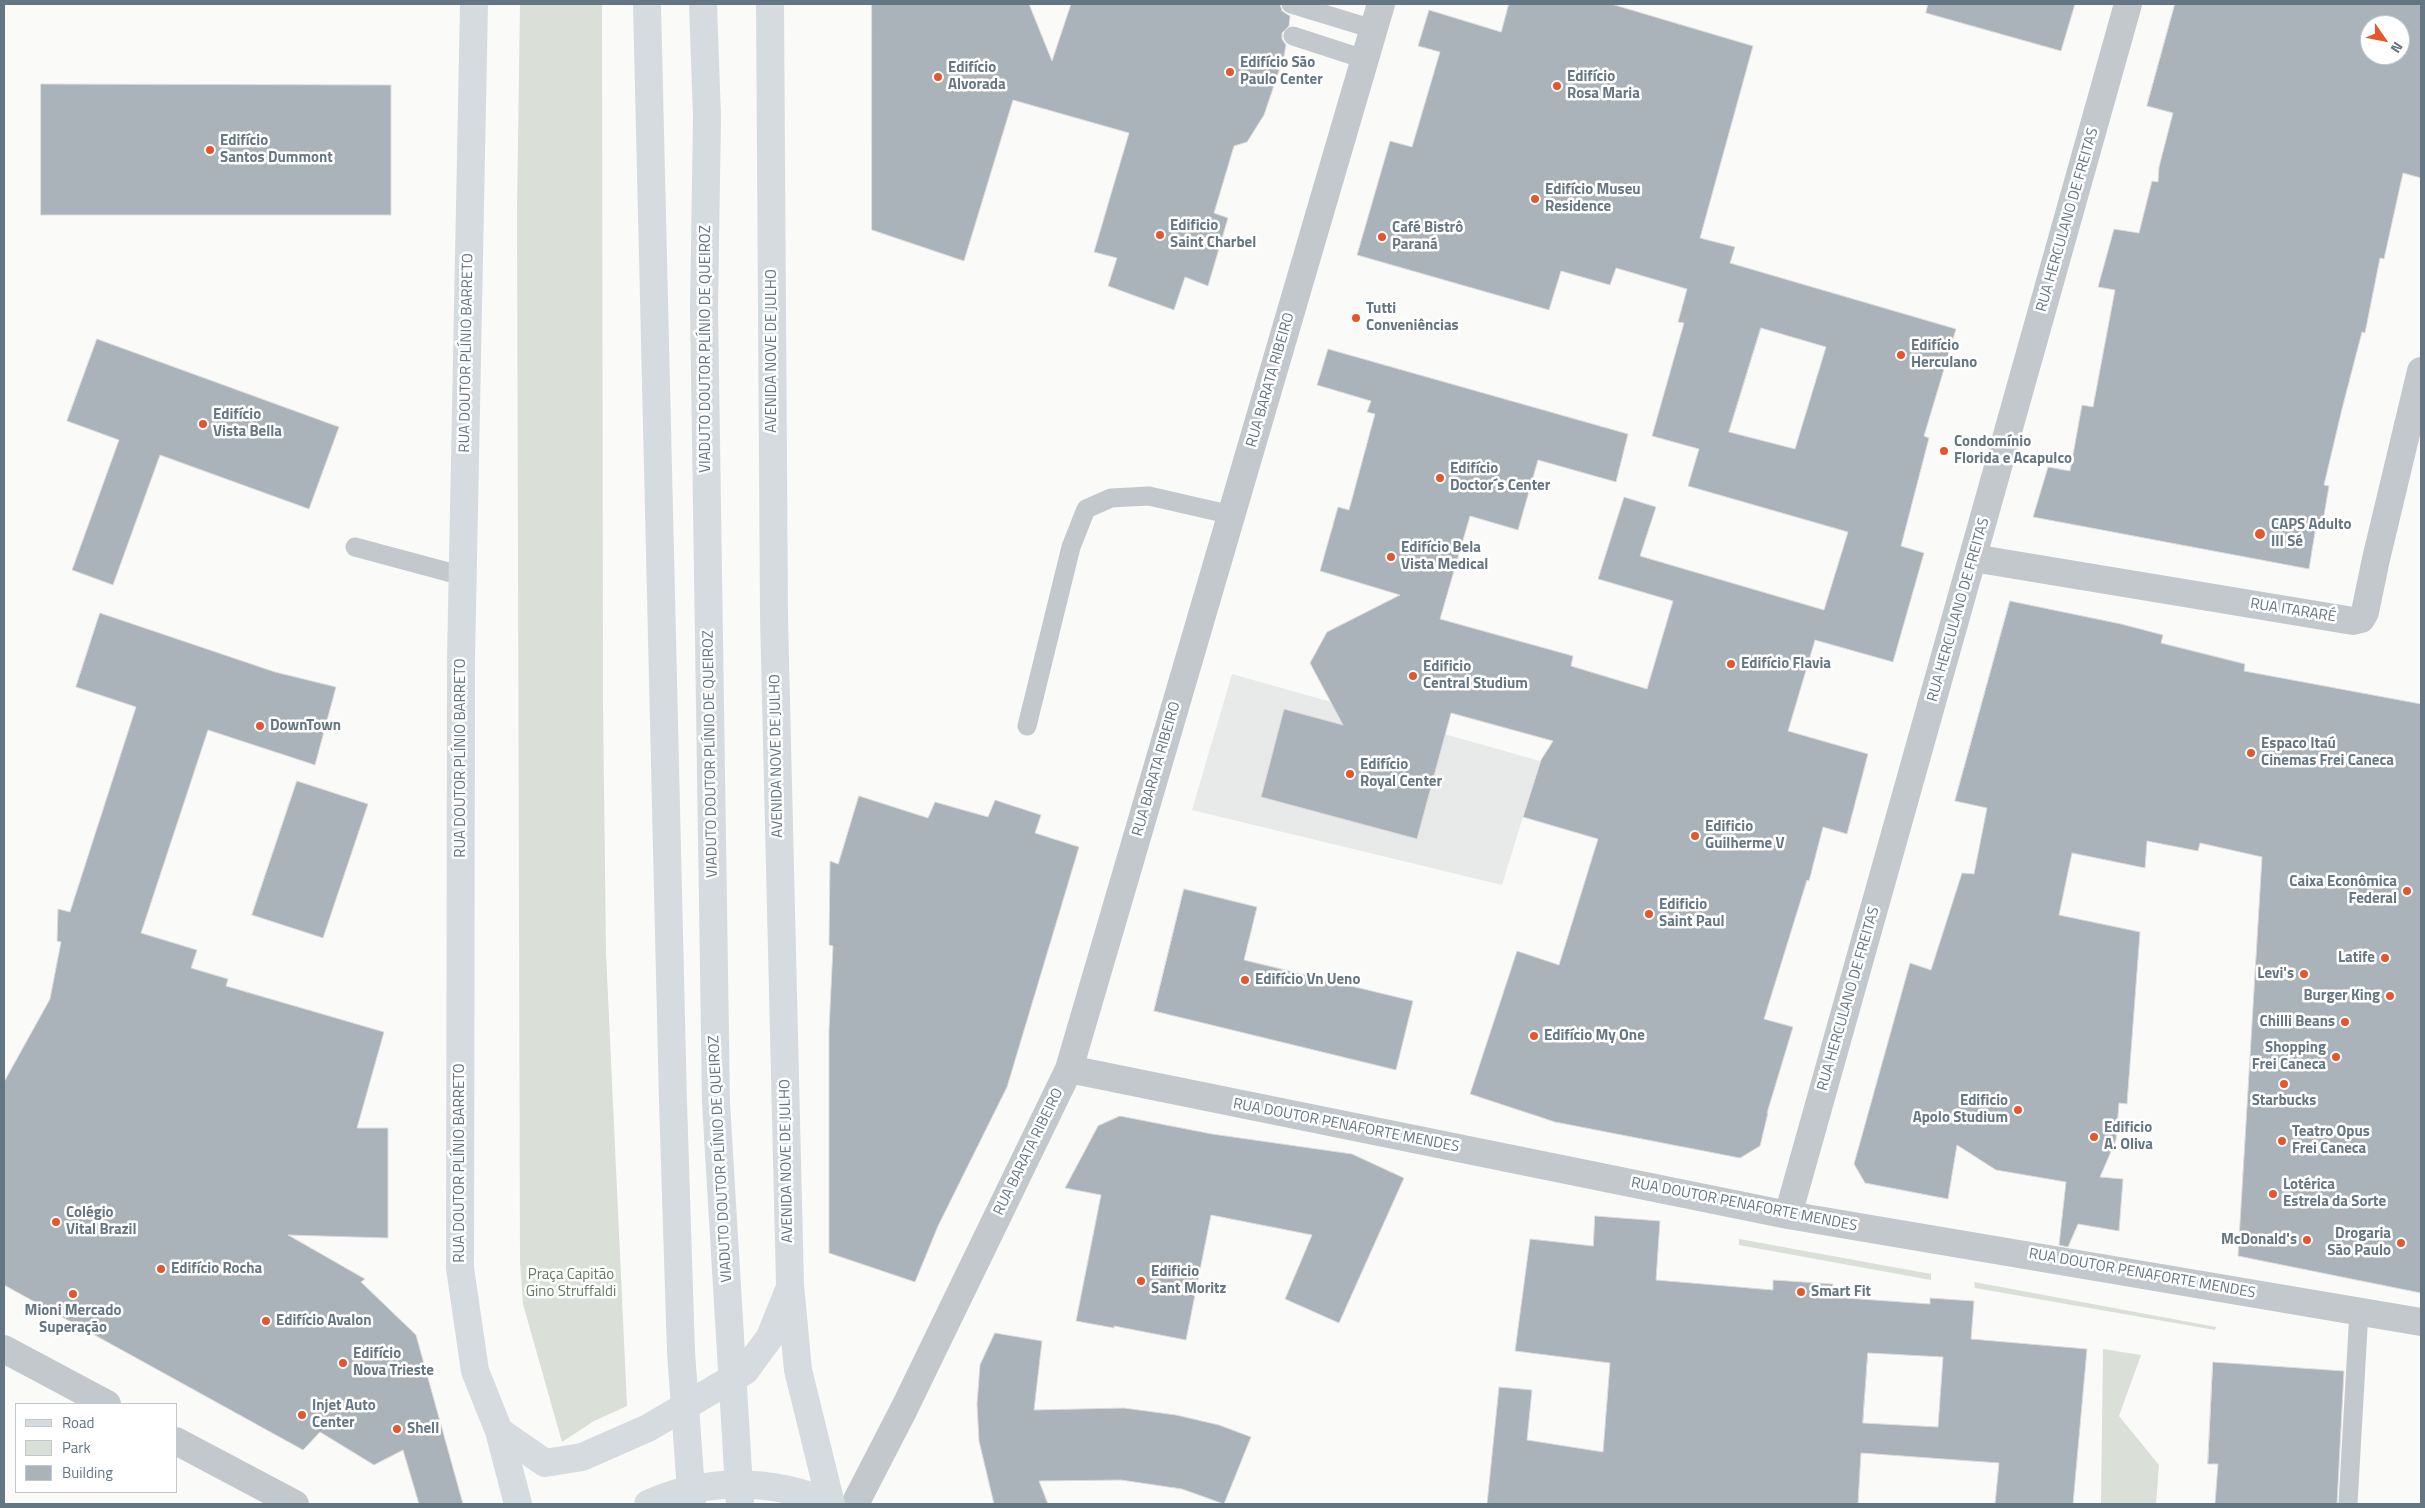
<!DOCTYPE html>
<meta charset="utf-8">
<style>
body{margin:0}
#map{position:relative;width:2425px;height:1508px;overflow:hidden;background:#fafaf8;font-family:"Titillium Web",sans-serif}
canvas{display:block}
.frame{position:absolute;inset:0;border:5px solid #657683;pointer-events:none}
.legend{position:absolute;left:15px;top:1403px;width:162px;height:90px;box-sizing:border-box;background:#fff;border:1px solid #c1c8cd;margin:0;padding:6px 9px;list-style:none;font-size:15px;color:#657683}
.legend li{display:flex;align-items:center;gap:10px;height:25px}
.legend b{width:25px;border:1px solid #c1c8cd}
.north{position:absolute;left:2360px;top:15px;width:50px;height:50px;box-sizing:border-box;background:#fff;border:1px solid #c1c8cd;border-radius:50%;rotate:123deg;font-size:14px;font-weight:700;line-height:20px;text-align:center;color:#657683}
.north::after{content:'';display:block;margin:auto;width:18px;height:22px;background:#e4572e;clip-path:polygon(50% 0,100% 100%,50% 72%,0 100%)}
</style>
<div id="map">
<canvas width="2425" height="1508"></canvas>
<div class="frame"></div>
<ul class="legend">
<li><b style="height:6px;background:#d6dbdf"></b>Road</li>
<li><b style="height:14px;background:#dadfd7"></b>Park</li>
<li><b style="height:14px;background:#aab3b9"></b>Building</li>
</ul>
<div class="north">N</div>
</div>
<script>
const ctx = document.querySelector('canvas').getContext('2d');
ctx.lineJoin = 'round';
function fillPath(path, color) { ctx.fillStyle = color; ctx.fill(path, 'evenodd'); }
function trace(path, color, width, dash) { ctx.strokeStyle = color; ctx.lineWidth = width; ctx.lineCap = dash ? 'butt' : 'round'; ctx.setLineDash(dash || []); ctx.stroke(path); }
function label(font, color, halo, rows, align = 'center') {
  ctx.font = font + ' "Titillium Web",sans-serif'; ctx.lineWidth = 5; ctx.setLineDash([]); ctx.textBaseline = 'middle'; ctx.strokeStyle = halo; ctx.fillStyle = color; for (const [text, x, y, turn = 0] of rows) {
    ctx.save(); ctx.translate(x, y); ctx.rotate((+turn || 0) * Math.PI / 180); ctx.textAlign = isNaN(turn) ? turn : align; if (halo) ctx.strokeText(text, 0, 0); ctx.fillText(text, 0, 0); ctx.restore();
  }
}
fillPath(new Path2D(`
 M1232,674L1540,761L1502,885L1192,810Z`), '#e8e9e9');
fillPath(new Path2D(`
 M520,4H602L603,705L606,953L627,1406L594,1421L562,1442L523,1304L520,1261L517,211Z
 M1739,1239L1931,1274V1280L1739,1245Z
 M1974,1282L2216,1327L2215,1330L1975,1288Z
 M2103,1349L2141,1355L2119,1416L2159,1465L2156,1504H2101Z`), '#dadfd7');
const building = new Path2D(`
 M872,4H1029L1052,61L1071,4H1280L1282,11L1290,16L1289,26L1282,33V39L1286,45L1284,56L1264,115L1247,142L1234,146L1214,213L1228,218L1208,286L1185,277L1174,310L1108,286L1117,258L1094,252L1129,133L1013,100L964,261L872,230Z
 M1509,4H1611L1753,46L1700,238L1735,247L1730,263L1956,329L1924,436L1929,438L1901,546L1924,553L1893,662L1815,640L1788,731L1868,754L1847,834L1823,827L1809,881L1807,880L1764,1019L1793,1027L1767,1113H1768L1760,1146L1740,1158L1555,1122L1470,1094L1517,951L1559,965L1598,839L1523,817L1541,760L1553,741L1451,713L1417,839L1261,797L1284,709L1343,725L1310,663L1327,632L1400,595L1320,571L1338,507L1349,510L1375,414L1367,412L1371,401L1317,385L1328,349L1628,434L1616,482L1538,460L1518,530L1470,516L1440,619L1573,656L1571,666L1647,689L1673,601L1598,579L1624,497L1656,507L1640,556L1824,610L1848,532L1688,486L1699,449L1652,436L1684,323L1678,322L1687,289L1616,268L1610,285L1561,271L1549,310L1357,255L1390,141L1412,147L1440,52L1418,46L1429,10L1501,32ZM1761,328L1826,347L1795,449L1729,432Z
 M1928,4H2075L2061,51L1926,13Z
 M2175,4H2421V178L2403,173L2384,259L2380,258L2365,333L2362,332L2342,409L2324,485L2329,486L2323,521L2317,520L2309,569L2033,517L2048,467L2070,471L2082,405L2093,407L2115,290L2098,287L2114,229L2139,233L2152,181L2158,182L2159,167L2173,113L2147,106ZM2370,25H2400V55H2370Z
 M41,84L391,85V215H41Z
 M97,339L339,427L309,509L160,455L113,585L72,570L119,440L67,421Z
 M2010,601L2121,624L2163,635L2161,643L2245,664L2244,671L2421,704V1293L2238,1256L2262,857L2200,843L2198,851L2147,841L2145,868L2072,853L2059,915L2140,932L2127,1104L2119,1103L2116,1140L2100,1177L2123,1179L2119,1231L2078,1224L2068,1247L2059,1245L2066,1182L1996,1170L1957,1145L1948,1199L1865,1183L1854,1164L1910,963L1931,970L1962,873L1974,874L1987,808L1955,801Z
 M100,613L275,672L336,687L315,765L208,730L141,933L197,950L191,968L228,979L226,986L384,1032L357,1128H388V1238L288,1235L365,1279L361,1282L416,1335L463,1504H419L403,1450L374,1465L320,1432L303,1450L4,1285V1082L50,999L61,942L57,941L58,909L70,912L136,707L76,687Z
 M297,781L368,804L323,938L252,915Z
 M859,796L928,818L935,802L988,817L995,800L1041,815L1035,833L1079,847L1007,1087L938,1226L915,1282L829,1253V1030L833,946L829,945L830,861L838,864Z
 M1184,889L1257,907L1244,960L1413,1001L1396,1070L1154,1011Z
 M1120,1116L1212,1134L1352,1154L1404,1178L1339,1323L1285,1299L1312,1235L1211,1215L1186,1340L1114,1326V1328L1076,1321L1101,1195L1065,1188L1098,1126Z
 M1595,1216L1660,1221L1656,1280L1773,1290V1280L1833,1284L1832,1297L1930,1304V1298L1974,1301L1971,1339L2087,1349L2073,1504H1995L1999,1463L1861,1453L1858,1504H1487L1499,1387L1532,1390L1527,1440L1603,1452L1610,1363L1515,1351L1530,1239L1593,1246ZM1868,1353L1943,1357L1938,1427L1863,1423Z
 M995,1333L1042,1341L1034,1410L1124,1408L1176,1415L1219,1425L1251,1437L1224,1504L1182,1489L1121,1480L1039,1481L1048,1504H994L979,1441L977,1404L980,1365Z
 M2213,1362L2344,1371L2337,1504H2215L2218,1464H2208Z`);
fillPath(building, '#aab3b9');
trace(building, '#dcdcda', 1);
trace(new Path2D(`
 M1291,4L1373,29
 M1293,36L1364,59
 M355,547L463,576
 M1027,726L1071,547L1086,509L1111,498L1149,496L1232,515
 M2348,1504L2359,1311`), '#c3c8cc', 19);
trace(new Path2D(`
 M1973,558L2353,621L2361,619L2365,612L2376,559L2421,371
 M1069,1069L1788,1215L2421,1322
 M1788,1215L2128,4
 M855,1504L904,1409L1069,1069L1381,4`), '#c3c8cc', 28);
trace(new Path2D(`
 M4,1349L107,1404
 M176,1441L295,1504`), '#c3c8cc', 28);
trace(new Path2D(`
 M474,4L461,660L460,1268L475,1371L499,1431L518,1504
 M770,4L774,617L790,1285L798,1370L831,1504
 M499,1431L545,1463L582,1457L648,1428L745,1371L770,1337L788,1292
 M648,1504C704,1478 774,1478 830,1504`), '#d6dbdf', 28);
trace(new Path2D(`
 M647,4L673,1102L681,1352L692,1504
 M703,4L707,117L704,308L716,1103L740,1504`), '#d6dbdf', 28);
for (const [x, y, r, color] of [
 [1230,72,5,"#e4572e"],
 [938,77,5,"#e4572e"],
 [1557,86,5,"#e4572e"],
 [210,150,5,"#e4572e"],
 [1535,199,5,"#e4572e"],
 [1160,235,5,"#e4572e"],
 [1382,237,5,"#e4572e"],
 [1356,318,5,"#e4572e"],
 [1901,355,5,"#e4572e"],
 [203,424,5,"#e4572e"],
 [1944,451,5,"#e4572e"],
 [1440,478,5,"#e4572e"],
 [2260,534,6,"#e4572e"],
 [1391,557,5,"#e4572e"],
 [1731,664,5,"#e4572e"],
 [1413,676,5,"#e4572e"],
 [260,726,5,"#e4572e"],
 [2251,753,5,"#e4572e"],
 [1350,774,5,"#e4572e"],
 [1695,836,5,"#e4572e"],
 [2407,891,5,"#e4572e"],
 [1649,914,5,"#e4572e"],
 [2385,958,5,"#e4572e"],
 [2304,974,5,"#e4572e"],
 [1245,980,5,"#e4572e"],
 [2390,996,5,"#e4572e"],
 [2345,1022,5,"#e4572e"],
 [1534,1036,5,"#e4572e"],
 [2336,1057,5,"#e4572e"],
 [2284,1084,5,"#e4572e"],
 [2018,1110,5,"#e4572e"],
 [2094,1137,5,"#e4572e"],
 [2282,1141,5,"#e4572e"],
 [2273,1194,5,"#e4572e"],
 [56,1222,5,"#e4572e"],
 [2307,1240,5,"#e4572e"],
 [2401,1243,5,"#e4572e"],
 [161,1269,5,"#e4572e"],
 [1141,1281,5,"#e4572e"],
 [1801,1292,5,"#e4572e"],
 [73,1294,5,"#e4572e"],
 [266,1321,5,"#e4572e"],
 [343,1363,5,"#e4572e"],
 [302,1415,5,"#e4572e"],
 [397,1429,5,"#e4572e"]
]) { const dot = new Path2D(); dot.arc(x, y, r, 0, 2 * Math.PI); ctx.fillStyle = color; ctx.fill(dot); trace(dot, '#fff', 2); }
label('bold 15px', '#657683', '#fff', [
 ["Edifício São",1240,63],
 ["Paulo Center",1240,80],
 ["Edifício",948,68],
 ["Alvorada",948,85],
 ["Edifício",1567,77],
 ["Rosa Maria",1567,94],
 ["Edifício",220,141],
 ["Santos Dummont",220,158],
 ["Edifício Museu",1545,190],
 ["Residence",1545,207],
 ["Edificio",1170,226],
 ["Saint Charbel",1170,243],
 ["Café Bistrô",1392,228],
 ["Paraná",1392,245],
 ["Tutti",1366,309],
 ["Conveniências",1366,326],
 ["Edifício",1911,346],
 ["Herculano",1911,363],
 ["Edifício",213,415],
 ["Vista Bella",213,432],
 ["Condomínio",1954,442],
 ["Florida e Acapulco",1954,459],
 ["Edifício",1450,469],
 ["Doctor´s Center",1450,486],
 ["CAPS Adulto",2271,525],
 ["III Sé",2271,542],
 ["Edifício Bela",1401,548],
 ["Vista Medical",1401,565],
 ["Edifício Flavia",1741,664],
 ["Edificio",1423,667],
 ["Central Studium",1423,684],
 ["DownTown",270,726],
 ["Espaco Itaú",2261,744],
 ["Cinemas Frei Caneca",2261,761],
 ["Edifício",1360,765],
 ["Royal Center",1360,782],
 ["Edificio",1705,827],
 ["Guilherme V",1705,844],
 ["Caixa Econômica",2397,882,"right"],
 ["Federal",2397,899,"right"],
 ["Edificio",1659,905],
 ["Saint Paul",1659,922],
 ["Latife",2375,958,"right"],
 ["Levi's",2294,974,"right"],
 ["Edifício Vn Ueno",1255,980],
 ["Burger King",2380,996,"right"],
 ["Chilli Beans",2335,1022,"right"],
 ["Edifício My One",1544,1036],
 ["Shopping",2326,1048,"right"],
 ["Frei Caneca",2326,1065,"right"],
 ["Edificio",2008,1101,"right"],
 ["Apolo Studium",2008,1118,"right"],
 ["Starbucks",2284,1101,"center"],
 ["Edificio",2104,1128],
 ["A. Oliva",2104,1145],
 ["Teatro Opus",2292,1132],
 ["Frei Caneca",2292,1149],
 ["Lotérica",2283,1185],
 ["Estrela da Sorte",2283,1202],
 ["Colégio",66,1213],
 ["Vital Brazil",66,1230],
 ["Drogaria",2391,1234,"right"],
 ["São Paulo",2391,1251,"right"],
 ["McDonald's",2297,1240,"right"],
 ["Edifício Rocha",171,1269],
 ["Edificio",1151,1272],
 ["Sant Moritz",1151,1289],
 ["Smart Fit",1811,1292],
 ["Mioni Mercado",73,1311,"center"],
 ["Superação",73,1328,"center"],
 ["Edifício Avalon",276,1321],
 ["Edifício",353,1354],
 ["Nova Trieste",353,1371],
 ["Injet Auto",312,1406],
 ["Center",312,1423],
 ["Shell",407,1429]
], 'left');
label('15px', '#657683', '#fff', [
 ["RUA HERCULANO DE FREITAS",2068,220,-74],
 ["VIADUTO DOUTOR PLÍNIO DE QUEIROZ",706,349,-90],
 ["AVENIDA NOVE DE JULHO",772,351,-90],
 ["RUA DOUTOR PLÍNIO BARRETO",467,353,-89],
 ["RUA BARATA RIBEIRO",1271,380,-74],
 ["RUA HERCULANO DE FREITAS",1959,610,-74],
 ["RUA ITARARÉ",2293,611,9],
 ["VIADUTO DOUTOR PLÍNIO DE QUEIROZ",711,754,-91],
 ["AVENIDA NOVE DE JULHO",777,756,-91],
 ["RUA DOUTOR PLÍNIO BARRETO",461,758,-90],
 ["RUA BARATA RIBEIRO",1157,769,-74],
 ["RUA HERCULANO DE FREITAS",1849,999,-74],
 ["RUA DOUTOR PENAFORTE MENDES",1346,1126,11],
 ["RUA BARATA RIBEIRO",1029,1152,-64],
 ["VIADUTO DOUTOR PLÍNIO DE QUEIROZ",721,1159,-93],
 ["AVENIDA NOVE DE JULHO",787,1161,-91],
 ["RUA DOUTOR PLÍNIO BARRETO",460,1163,-90],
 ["RUA DOUTOR PENAFORTE MENDES",1744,1205,11],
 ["RUA DOUTOR PENAFORTE MENDES",2142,1274,10]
]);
label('15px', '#687a64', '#fff', [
 ["Praça Capitão",571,1275],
 ["Gino Struffaldi",571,1292]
]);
</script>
